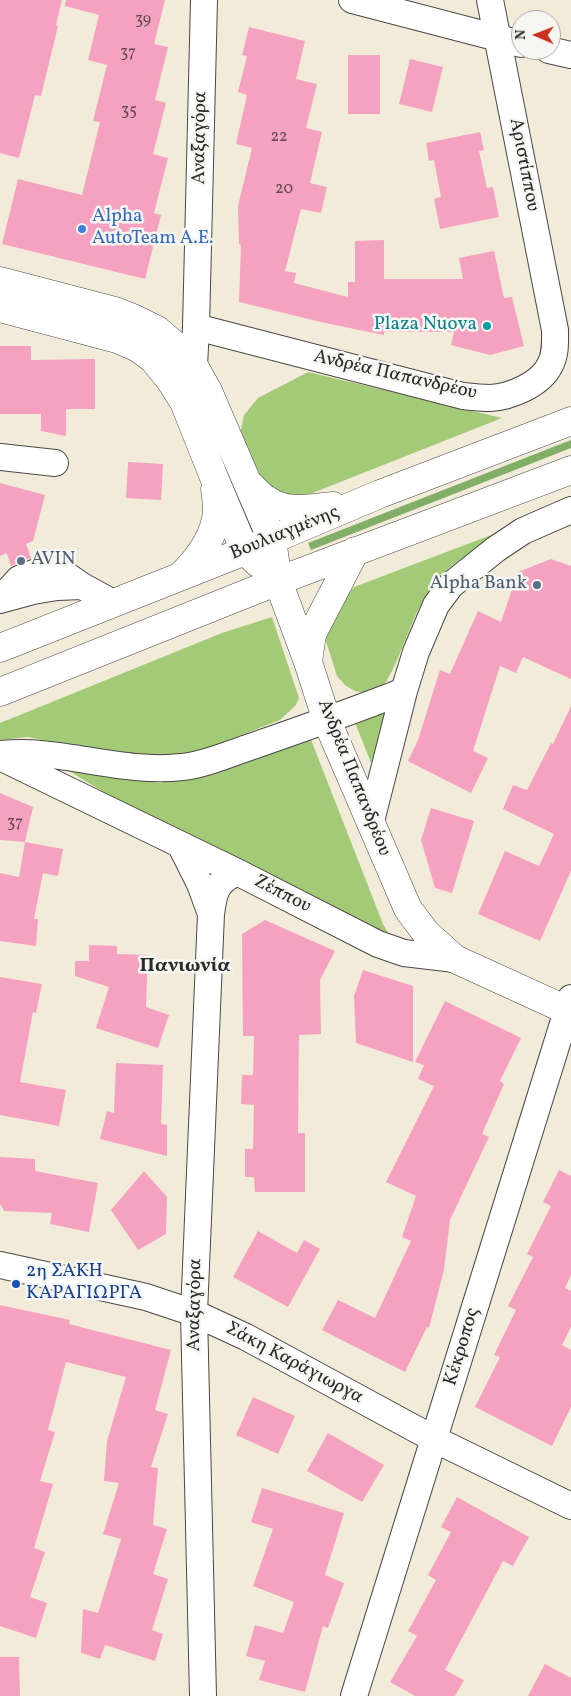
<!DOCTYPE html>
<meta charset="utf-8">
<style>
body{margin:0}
#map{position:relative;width:571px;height:1696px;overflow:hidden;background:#f3ebda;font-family:Vollkorn,serif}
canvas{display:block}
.north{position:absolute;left:511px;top:10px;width:50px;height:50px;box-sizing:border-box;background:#f6f6f2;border:1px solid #a5a5a2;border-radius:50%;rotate:271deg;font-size:14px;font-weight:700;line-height:20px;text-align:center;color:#2b2b2b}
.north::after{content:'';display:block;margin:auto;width:18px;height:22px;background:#c8321e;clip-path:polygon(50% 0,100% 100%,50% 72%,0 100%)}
</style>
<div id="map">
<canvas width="571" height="1696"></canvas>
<div class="north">N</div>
</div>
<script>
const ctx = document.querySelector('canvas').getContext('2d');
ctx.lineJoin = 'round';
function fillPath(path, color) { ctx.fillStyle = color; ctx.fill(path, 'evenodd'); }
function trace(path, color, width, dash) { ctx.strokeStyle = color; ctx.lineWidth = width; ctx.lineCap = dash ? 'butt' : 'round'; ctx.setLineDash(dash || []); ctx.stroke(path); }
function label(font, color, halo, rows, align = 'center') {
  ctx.font = font + ' Vollkorn,serif'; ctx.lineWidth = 5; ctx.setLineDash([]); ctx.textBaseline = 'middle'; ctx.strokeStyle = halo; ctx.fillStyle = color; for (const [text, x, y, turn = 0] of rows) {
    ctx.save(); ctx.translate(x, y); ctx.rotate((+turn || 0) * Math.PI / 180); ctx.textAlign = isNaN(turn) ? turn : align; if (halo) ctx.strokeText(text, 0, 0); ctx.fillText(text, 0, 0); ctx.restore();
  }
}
fillPath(new Path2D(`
 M308,372L502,418L310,494L292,498L259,480L240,434L244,415L258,398Z
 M515,526C482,545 445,563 425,597C409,624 402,655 386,682L377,689L366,693L355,691L346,686L337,676L326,641L327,629L334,610L354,587Z
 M272,617L299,698L296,705L280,720L206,749L185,756L160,758L79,748L28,737L0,740V723L222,633Z
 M390,705L371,763L354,720Z
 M308,732L383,924L390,936L118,801L66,769L160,783L207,773Z`), '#a3cb77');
fillPath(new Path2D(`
 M571,440V448L311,550L308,543Z`), '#82af68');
fillPath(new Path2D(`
 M0,0H62L56,25L58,26L41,96L35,95L19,158L0,153Z
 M66,0H165L154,44L168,47L155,100L166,103L153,154L168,158L154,213L161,215L145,279L2,244L18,179L82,195L100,122L93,121L107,65L88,60L99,15L65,6Z
 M249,27L305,41L296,79L317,84L306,128L322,132L310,183L327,187L321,213L301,209L285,271L296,273L294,283L348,297V282H355V241L384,240V279H463L459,258L494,251L504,298L512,297L524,346L490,355L451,345L454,332H384V335L325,323L239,302L241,245L239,244L238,206L252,148L236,144L247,95L238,92L247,56L242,55Z
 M348,55H380V114H348Z
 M410,59L443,67L432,112L399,104Z
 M480,132L484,150L479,151L487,188L493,187L499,217L440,229L434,199L441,197L434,160L429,161L426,143Z
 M0,346H31V360L95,359V409H66V436L41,431V414H0Z
 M128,462L163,464L161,500L126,498Z
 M0,483L45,495L33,541L26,544L31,558L11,566L7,553L0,556Z
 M551,559L571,566V679L523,657L516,673L500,666L473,751L488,758L471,793L408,761L418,740L440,670L450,674L478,611L501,622L518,572Z
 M571,706V871L540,941L478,914L505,851L539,866L554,834L503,809L513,785L527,790L551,743L553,744Z
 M0,793L33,807L25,842L0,840Z
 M431,808L474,821L452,893L435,888L421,840Z
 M25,842L63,849L58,876L43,873L34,919H38L36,946L0,941V873L19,877Z
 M265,920L335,951L320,980L321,1034L299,1035L298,1133H305V1192H255L254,1177H245V1149H253L254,1105L241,1104L242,1075H253L254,1036H243L242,934Z
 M89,945L117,946V954L148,955L146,1007L169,1015L158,1048L96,1028L109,987L75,976V961H89Z
 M363,970L413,986V1062L356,1043L354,996Z
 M0,977L42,984L36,1013L33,1012L20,1082L66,1090L59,1126L0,1115Z
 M445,1001L521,1038L500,1081L504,1084L482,1134L489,1137L450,1220L444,1270L429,1328L427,1327L405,1372L322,1330L338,1300L375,1318L411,1241L402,1237L416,1196L386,1182L434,1086L418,1079L424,1065L415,1062Z
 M116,1063L163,1065L161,1124L167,1125V1156L100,1139L107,1111L114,1113Z
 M0,1157L35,1159V1171L98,1183L89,1232L50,1224L52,1213L4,1211L0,1204Z
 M559,1170L571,1176V1275L565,1288L571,1291V1327L562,1345L571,1350V1407L552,1446L475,1407L500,1357L494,1355L516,1310L508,1306L533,1257L527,1254L551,1206L543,1202Z
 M144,1171L167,1197L166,1234L138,1250L111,1210Z
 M258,1231L297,1253L304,1240L320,1249L288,1307L233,1277Z
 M0,1305L70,1320L69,1324L171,1350L155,1410L168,1414L151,1467L158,1468L153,1525L167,1529L153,1574L168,1579L152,1630L163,1634L155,1661L105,1645L100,1659L81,1653L83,1609L98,1613L121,1539L103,1534L119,1483L104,1481L107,1441L126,1377L66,1362L48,1430L55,1432L40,1481L53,1484L34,1548L45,1552L30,1597L47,1603L36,1638L0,1626Z
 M253,1397L295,1416L278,1454L236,1435Z
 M328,1433L384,1465L362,1502L307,1471Z
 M262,1488L344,1513L325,1575L344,1583L328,1628L323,1626L305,1692L259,1680L265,1661L246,1656L255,1625L283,1633L294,1602L253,1586L273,1529L251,1522Z
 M457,1497L529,1537L513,1566L503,1561L445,1670L464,1680L455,1696H415L390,1682L417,1636L408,1631L436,1580L428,1575L451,1532L441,1527Z
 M0,1657H19L20,1696H0Z
 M545,1664L571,1678V1696H528Z`), '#f5a2c1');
const minor = new Path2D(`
 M352,0L521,44
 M549,50L571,55
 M196,327L463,396C472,397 481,398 490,398C511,397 541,384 550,365C556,354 555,342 555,330L490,0
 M194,366L196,327L204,0
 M0,457L55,463
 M9,590L19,579L46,568H56L82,586
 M0,600L33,591L57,587L82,586L113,603
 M1,754C61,748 121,774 182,767C204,765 229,754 250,747C302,729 353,711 404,691
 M0,757L237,872L378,944L404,953L455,959
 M371,821L404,691L416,652L436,605L451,585L496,549L523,531L571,510
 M181,846L200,884L211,914
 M0,1265L146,1297L194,1313L246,1337L434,1439L571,1506
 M203,1696L194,1313L211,914C214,891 216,882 237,872
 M354,1696L571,998`);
const major = new Path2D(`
 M0,281L115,311L135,319L157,330L177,347L194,366L208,391L272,540L278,581L308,662L327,721L408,909L426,933L455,959L571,1012
 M0,308L117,339L138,348L153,359L170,380L184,402L215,480L245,551L258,563
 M249,484C255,489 260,496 267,500C287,514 310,508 333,506
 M181,576C198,559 216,535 217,510C217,503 216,496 215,489
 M0,648L245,551L380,494L571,421
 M308,662L312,634L355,551
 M0,692L278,581L571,470`);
trace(minor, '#494845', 28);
trace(major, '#494845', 29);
trace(minor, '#fff', 26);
trace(major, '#fff', 28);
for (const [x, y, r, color] of [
 [82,229,5,"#3f7fe0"],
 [487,326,5,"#0f9aa8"],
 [21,561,5,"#5c6f8a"],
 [537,585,5,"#5c6f8a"],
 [16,1284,5,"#1a4fb4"]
]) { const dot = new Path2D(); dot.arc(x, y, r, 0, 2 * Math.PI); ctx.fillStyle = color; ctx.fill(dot); trace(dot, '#f6f6f2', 2); }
label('16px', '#5e4950', null, [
 ["39",143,21],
 ["37",128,54],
 ["35",129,112],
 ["22",279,138],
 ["20",284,190],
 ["37",15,824]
]);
label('19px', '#2b2b2b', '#f6f6f2', [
 ["Αναξαγόρα",201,138,-89],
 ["Αριστίππου",523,165,79],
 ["Ανδρέα Παπανδρέου",395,376,13],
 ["Βουλιαγμένης",285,534,-22],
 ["Ανδρέα Παπανδρέου",353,778,68],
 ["Ζέππου",282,895,27],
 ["Αναξαγόρα",196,1305,-89],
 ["Κέκροπος",463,1347,-73],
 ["Σάκη Καράγιωργα",294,1364,28]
]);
label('19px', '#366cbe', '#f6f6f2', [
 ["Alpha",92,218],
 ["AutoTeam Α.Ε.",92,240]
], 'left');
label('19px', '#0d838f', '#f6f6f2', [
 ["Plaza Nuova",477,326]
], 'right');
label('19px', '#4e5e75', '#f6f6f2', [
 ["AVIN",31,561],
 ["Alpha Bank",527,585,"right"]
], 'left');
label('19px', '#164399', '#f6f6f2', [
 ["2η ΣΑΚΗ",26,1273],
 ["ΚΑΡΑΓΙΩΡΓΑ",26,1295]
], 'left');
label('bold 20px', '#2b2b2b', '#f6f6f2', [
 ["Πανιωνία",185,967]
]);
</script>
